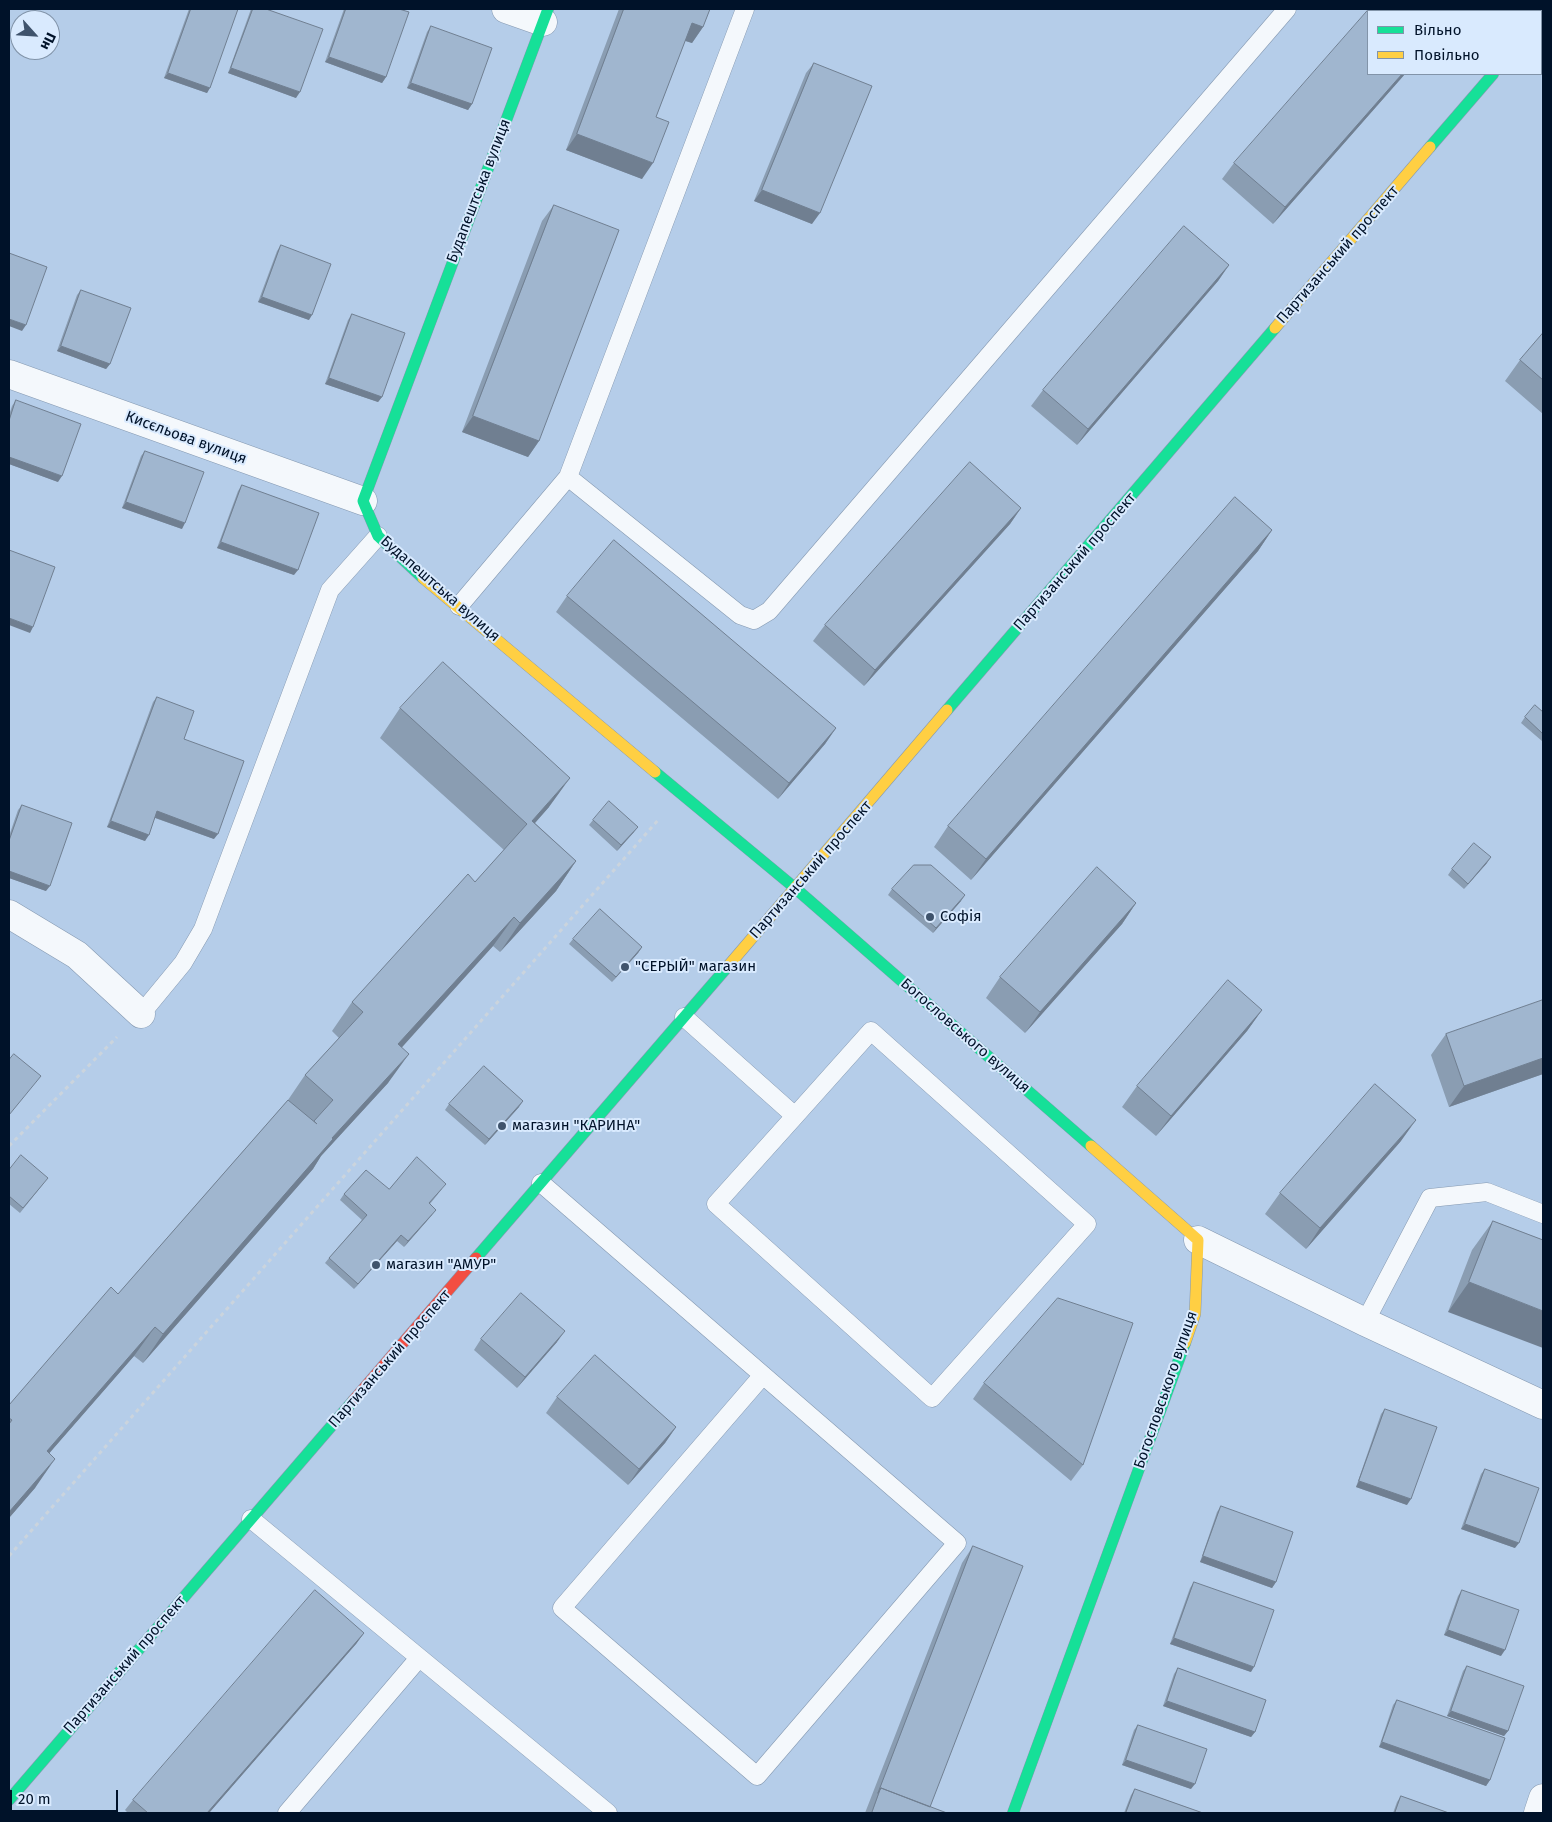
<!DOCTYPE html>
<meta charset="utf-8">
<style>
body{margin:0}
#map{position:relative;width:1552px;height:1822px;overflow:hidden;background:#b5cde9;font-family:"Fira Sans",sans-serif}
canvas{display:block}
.frame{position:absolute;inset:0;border:10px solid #001229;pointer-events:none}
.legend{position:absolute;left:1367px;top:10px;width:175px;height:65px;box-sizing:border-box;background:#d9eafe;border:1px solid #8294a9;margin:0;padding:6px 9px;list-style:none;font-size:15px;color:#001229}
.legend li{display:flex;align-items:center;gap:10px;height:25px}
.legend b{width:25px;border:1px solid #8294a9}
.north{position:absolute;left:10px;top:10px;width:50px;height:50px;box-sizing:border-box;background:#d9eafe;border:1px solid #8294a9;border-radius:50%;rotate:116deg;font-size:14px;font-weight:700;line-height:20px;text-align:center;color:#001229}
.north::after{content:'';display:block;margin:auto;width:18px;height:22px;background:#3f536c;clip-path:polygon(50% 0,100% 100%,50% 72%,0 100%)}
.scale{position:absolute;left:10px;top:1790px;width:108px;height:22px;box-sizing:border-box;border:2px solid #001229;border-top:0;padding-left:6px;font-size:15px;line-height:18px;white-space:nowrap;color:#001229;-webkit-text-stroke:4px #d9eafe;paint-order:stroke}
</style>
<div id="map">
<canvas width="1552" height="1822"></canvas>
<div class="frame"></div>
<ul class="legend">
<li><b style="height:6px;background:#16e098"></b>Вільно</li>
<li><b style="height:6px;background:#ffcf43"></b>Повільно</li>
</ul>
<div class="north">Пн</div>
<div class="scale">20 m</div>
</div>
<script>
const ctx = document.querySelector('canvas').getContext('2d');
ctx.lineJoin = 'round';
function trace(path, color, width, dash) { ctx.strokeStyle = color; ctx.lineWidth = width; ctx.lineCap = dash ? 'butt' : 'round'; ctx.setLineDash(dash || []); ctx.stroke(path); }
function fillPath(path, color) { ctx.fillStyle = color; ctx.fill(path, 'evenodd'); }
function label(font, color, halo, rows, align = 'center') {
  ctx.font = font + ' "Fira Sans",sans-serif'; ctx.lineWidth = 4; ctx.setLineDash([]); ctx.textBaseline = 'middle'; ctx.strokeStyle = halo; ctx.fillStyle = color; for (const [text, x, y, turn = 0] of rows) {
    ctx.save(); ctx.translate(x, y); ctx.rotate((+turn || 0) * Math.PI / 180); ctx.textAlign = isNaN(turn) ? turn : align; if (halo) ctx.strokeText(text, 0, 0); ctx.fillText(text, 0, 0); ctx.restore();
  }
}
const lane = new Path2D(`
 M1410,9L1413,11
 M568,477L745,9
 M459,606L568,477L740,615L754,620L769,611L1287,9
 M141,1014L183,963L203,929L330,590L378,536
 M684,1017L795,1116L871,1031L1087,1224L932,1398L716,1204L795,1116
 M541,1183L957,1543L757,1776L562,1608L763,1375
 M1365,1322L1430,1198L1487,1192L1543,1214
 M251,1519L608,1813
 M287,1813L419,1658`);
const street = new Path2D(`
 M506,9L543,22
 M9,374L363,501
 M9,914L77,955L141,1014
 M1198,1240L1365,1322L1543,1405
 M1538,1813L1543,1798`);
const fast = new Path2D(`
 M1541,18L1543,15
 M1430,147L1493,74
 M423,578L378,536L363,501L548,9
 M947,710L1275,328
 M655,772L795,888L1091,1146
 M476,1258L729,965
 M9,1800L353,1401
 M1013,1813L1185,1343`);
const slow = new Path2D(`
 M1275,328L1430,147
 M423,578L655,772
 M729,965L947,710
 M1091,1146L1198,1240L1195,1314L1185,1343`);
const jam = new Path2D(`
 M353,1401L476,1258`);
trace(lane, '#8599b1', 19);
trace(street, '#8599b1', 29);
trace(fast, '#8599b1', 12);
trace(slow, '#8599b1', 12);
trace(jam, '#8599b1', 12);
trace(new Path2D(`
 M9,1146L117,1037
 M9,1556L660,818`), '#cbd4dd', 3, [4, 4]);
trace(lane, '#f4f8fc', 18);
trace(street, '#f4f8fc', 28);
trace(fast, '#16e098', 11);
trace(slow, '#ffcf43', 11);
trace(jam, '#f24e42', 11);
fillPath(new Path2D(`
 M189,9H238L207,93L164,78Z
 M251,9H266L296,98L228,73Z
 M344,9H399L386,77L382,83L325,62Z
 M619,9H710L703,27L692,43L685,41L656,117L642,179L566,150Z
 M431,26L472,104L468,110L407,88L427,32Z
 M814,63L812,224L754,201L806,73Z
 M1405,74L1273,224L1222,179L1234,163Z
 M554,205L539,441L528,457L462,432L542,221Z
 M281,245L309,320L258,302L277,251Z
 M1229,265L1218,281L1077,445L1031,406L1043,390Z
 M81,290L110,364L106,369L57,351L77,295Z
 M352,314L382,397L378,402L325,384L348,320Z
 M1543,333V414L1505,381L1520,360Z
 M16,400L58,482L9,464V415L12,406Z
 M145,451L182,529L122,508L141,456Z
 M242,485L294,575L217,548L238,491Z
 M1021,508L1010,524L864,686L813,641L825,625Z
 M1272,530L1258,551L971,880L934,847L948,826Z
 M567,596L836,728L825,744L778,799L556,612Z
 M157,697L184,739L214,839L155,818L145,841L107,827L153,702Z
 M400,708L549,807L535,823L576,861L556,891L500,952L493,946L401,1047L388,1083L321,1156L313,1169L143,1363L134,1356L49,1453L35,1488L9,1518V1405L118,1294L288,1100L305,1075L339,1038L332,1031L352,1002L475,882L504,850L380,738Z
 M1543,712V739L1542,741L1521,723L1525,717Z
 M22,805L46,891L9,878V836L18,810Z
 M593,820L634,832L617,851L589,825Z
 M1487,863L1464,889L1448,875L1452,869Z
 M892,889L961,901L933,933L888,895Z
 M1136,903L1122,924L1025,1033L986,998L1000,977Z
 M573,939L642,947L638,953L612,982L569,944Z
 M1543,1000V1074L1449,1107L1431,1055L1446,1034Z
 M1262,1010L1247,1031L1156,1136L1122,1107L1137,1086Z
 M449,1104L519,1107L485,1145L445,1110Z
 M1401,1141L1306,1249L1265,1214L1280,1193Z
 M9,1170L44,1183L20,1213L9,1204Z
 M389,1189H442L430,1204L432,1215L404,1247L397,1241L354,1289L325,1263L329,1258L362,1220L340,1200L344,1194Z
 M1493,1221L1543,1240L1448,1312L1472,1250Z
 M481,1339L557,1342L517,1388L474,1350Z
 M984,1383L1083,1465L1071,1481L973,1399Z
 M557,1397L676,1427L665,1443L628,1485L546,1413Z
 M1385,1409L1407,1505L1356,1487L1381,1414Z
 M1485,1469L1515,1548L1461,1529L1481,1474Z
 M1221,1506L1276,1582L1272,1588L1200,1562L1217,1512Z
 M973,1546L930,1807L947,1813H865L962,1563Z
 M1194,1582L1251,1672L1170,1644L1190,1588Z
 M1462,1590L1501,1656L1444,1635L1458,1596Z
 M364,1633L356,1644L209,1813H128L125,1810L133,1800Z
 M1467,1666L1508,1731L1504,1736L1447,1716L1463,1671Z
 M1178,1668L1255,1732L1251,1737L1163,1706L1174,1674Z
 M1397,1700L1490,1780L1486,1786L1379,1747L1393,1705Z
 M1138,1725L1191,1789L1122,1765L1134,1730Z
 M1135,1789L1203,1813H1124L1131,1795Z
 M1401,1796L1449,1813H1393L1397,1802Z`), '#8a9db2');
fillPath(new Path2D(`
 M692,23L703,27L692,43L680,39Z
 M329,57L386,77L382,83L325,62Z
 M231,68L300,92L296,98L228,73Z
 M168,73L210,88L207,93L164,78Z
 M1402,74H1405L1273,224L1285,207Z
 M411,83L472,104L468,110L407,88Z
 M577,134L653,163L642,179L566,150Z
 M762,190L820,213L812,224L754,201Z
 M1229,265L1218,281L1077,445L1088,429Z
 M262,297L312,315L309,320L258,302Z
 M9,319L26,325L22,331L9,326Z
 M61,346L110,364L106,369L57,351Z
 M329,378L382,397L378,402L325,384Z
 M473,416L539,441L528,457L462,432Z
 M9,457L62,476L58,482L9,464Z
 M126,502L185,523L182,529L122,508Z
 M1021,508L1010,524L864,686L875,670Z
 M1272,530L1258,551L971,880L986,859Z
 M221,542L298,570L294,575L217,548Z
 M9,618L33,627L30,633L9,625Z
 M836,728L825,744L778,799L789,783Z
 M570,778L549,807L511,850L532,821Z
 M157,811L218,834L214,839L153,817Z
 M111,821L149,835L145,841L107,827Z
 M638,827L634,832L617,851L621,845Z
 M1491,857L1487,863L1464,889L1468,884Z
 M576,861L556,891L500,952L520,923Z
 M9,871L50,886L46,891L9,878Z
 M965,895L961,901L933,933L936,928Z
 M1136,903L1122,924L1025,1033L1040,1012Z
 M514,917L493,946L378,1074L398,1044Z
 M642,947L638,953L612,982L616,977Z
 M1262,1010L1247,1031L1156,1136L1171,1116Z
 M409,1054L388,1083L321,1156L313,1169L143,1363L163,1334L332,1138Z
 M1543,1058V1074L1449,1107L1464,1086Z
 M523,1101L519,1107L485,1145L489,1139Z
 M1416,1120L1401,1141L1306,1249L1320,1228Z
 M436,1210L432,1215L404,1247L408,1241Z
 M401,1235L397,1241L354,1289L358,1284Z
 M1469,1282L1543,1311V1348L1448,1312Z
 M155,1327L134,1356L26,1480L47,1451Z
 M565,1331L557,1342L517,1388L525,1377Z
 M676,1427L665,1443L628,1485L639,1469Z
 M55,1459L35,1488L9,1518V1512Z
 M1359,1481L1411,1499L1407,1505L1356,1487Z
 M1465,1524L1519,1543L1515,1548L1461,1529Z
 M1203,1556L1276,1582L1272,1588L1200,1562Z
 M1448,1630L1505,1650L1501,1656L1444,1635Z
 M364,1633L356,1644L209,1813H207Z
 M1174,1638L1254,1667L1251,1672L1170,1644Z
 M1167,1701L1255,1732L1251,1737L1163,1706Z
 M1451,1711L1508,1731L1504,1736L1447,1716Z
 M1382,1742L1490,1780L1486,1786L1379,1747Z
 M1126,1760L1195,1784L1191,1789L1122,1765Z`), '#707f91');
const building = new Path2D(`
 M191,9H238L210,88L168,73Z
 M253,9H266L323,29L300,92L231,68Z
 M346,9H399L409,12L386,77L329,57Z
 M624,9H710L703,27L692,23L656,117L669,122L653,163L577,134Z
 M1369,9H1377L1380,11H1368V74H1402L1285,207L1234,163Z
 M431,26L492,48L472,104L411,83Z
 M814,63L872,86L820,213L762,190Z
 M554,205L619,230L539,441L473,416Z
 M1184,226L1229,265L1088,429L1043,390Z
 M281,245L331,264L312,315L262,297Z
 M9,253L47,267L26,325L9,319Z
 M81,290L131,308L110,364L61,346Z
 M352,314L405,333L382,397L329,378Z
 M1543,333V380L1520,360Z
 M16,400L81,424L62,476L9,457V421Z
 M145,451L204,472L185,523L126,502Z
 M970,462L1021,508L875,670L825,625Z
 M242,485L319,513L298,570L221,542Z
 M1235,497L1272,530L986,859L948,826Z
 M614,540L836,728L789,783L567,596Z
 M9,550L55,567L33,627L9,618Z
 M443,662L570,778L532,821L576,861L520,923L514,917L398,1044L409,1054L332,1138L333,1139L163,1334L155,1327L47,1451L55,1459L9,1512V1424L12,1420L9,1418V1405L111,1287L118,1294L288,1100L317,1124L314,1121L333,1100L305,1075L363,1012L352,1002L468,874L475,882L527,824L400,708Z
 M157,697L194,711L184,739L244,761L218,834L157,811L149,835L111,821Z
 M1535,705L1543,712V734L1525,717Z
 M609,801L638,827L621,845L593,820Z
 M22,805L72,823L50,886L9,871V841Z
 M1474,843L1491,857L1468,884L1452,869Z
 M914,865H931L965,895L936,928L892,889Z
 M1097,867L1136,903L1040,1012L1000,977Z
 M600,909L642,947L616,977L573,939Z
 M1228,980L1262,1010L1171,1116L1137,1086Z
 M1543,1000V1058L1464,1086L1446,1034Z
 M14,1054L41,1076L9,1115V1060Z
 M484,1066L523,1101L489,1139L449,1104Z
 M1375,1084L1416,1120L1320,1228L1280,1193Z
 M21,1155L48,1178L23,1208L9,1196V1170Z
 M417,1157L446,1184L429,1203L436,1210L408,1241L401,1235L358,1284L329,1258L367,1215L344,1194L366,1170L389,1189Z
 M1493,1221L1543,1240V1311L1469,1282Z
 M521,1293L565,1331L525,1377L481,1339Z
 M1058,1298L1133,1323L1083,1465L984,1383Z
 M595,1355L676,1427L639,1469L557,1397Z
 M1385,1409L1437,1427L1411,1499L1359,1481Z
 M1485,1469L1539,1488L1519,1543L1465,1524Z
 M1221,1506L1293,1532L1276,1582L1203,1556Z
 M973,1546L1023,1566L930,1807L881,1788L878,1793Z
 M1194,1582L1274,1610L1254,1667L1174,1638Z
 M315,1590L364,1633L207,1813H148L133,1800Z
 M1462,1590L1519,1610L1505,1650L1448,1630Z
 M1467,1666L1524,1686L1508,1731L1451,1711Z
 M1178,1668L1266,1700L1255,1732L1167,1701Z
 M1397,1700L1505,1738L1490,1780L1382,1742Z
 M1138,1725L1207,1749L1195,1784L1126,1760Z
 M881,1788L947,1813H872Z
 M1135,1789L1203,1813H1126Z
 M1401,1796L1449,1813H1395Z`);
fillPath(building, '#a0b6cf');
trace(building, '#707f91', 1);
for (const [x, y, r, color] of [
 [930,917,5,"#3f536c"],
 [625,967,5,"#3f536c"],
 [502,1126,5,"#3f536c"],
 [376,1265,5,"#3f536c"]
]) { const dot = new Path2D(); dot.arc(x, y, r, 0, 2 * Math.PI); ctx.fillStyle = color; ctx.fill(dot); trace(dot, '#d9eafe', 2); }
label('15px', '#001229', '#d9eafe', [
 ["Будапештська вулиця",479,191,-69],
 ["Партизанський проспект",1338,255,-49],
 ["Кисєльова вулиця",186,438,20],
 ["Партизанський проспект",1075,562,-49],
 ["Будапештська вулиця",440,589,41],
 ["Партизанський проспект",811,870,-49],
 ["Богословського вулиця",965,1036,41],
 ["Партизанський проспект",390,1359,-49],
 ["Богословського вулиця",1166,1390,-71],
 ["Партизанський проспект",125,1665,-49]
]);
label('15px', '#001229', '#d9eafe', [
 ["Софія",940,917],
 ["\"СЕРЫЙ\" магазин",635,967],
 ["магазин \"КАРИНА\"",512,1126],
 ["магазин \"АМУР\"",386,1265]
], 'left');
</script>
